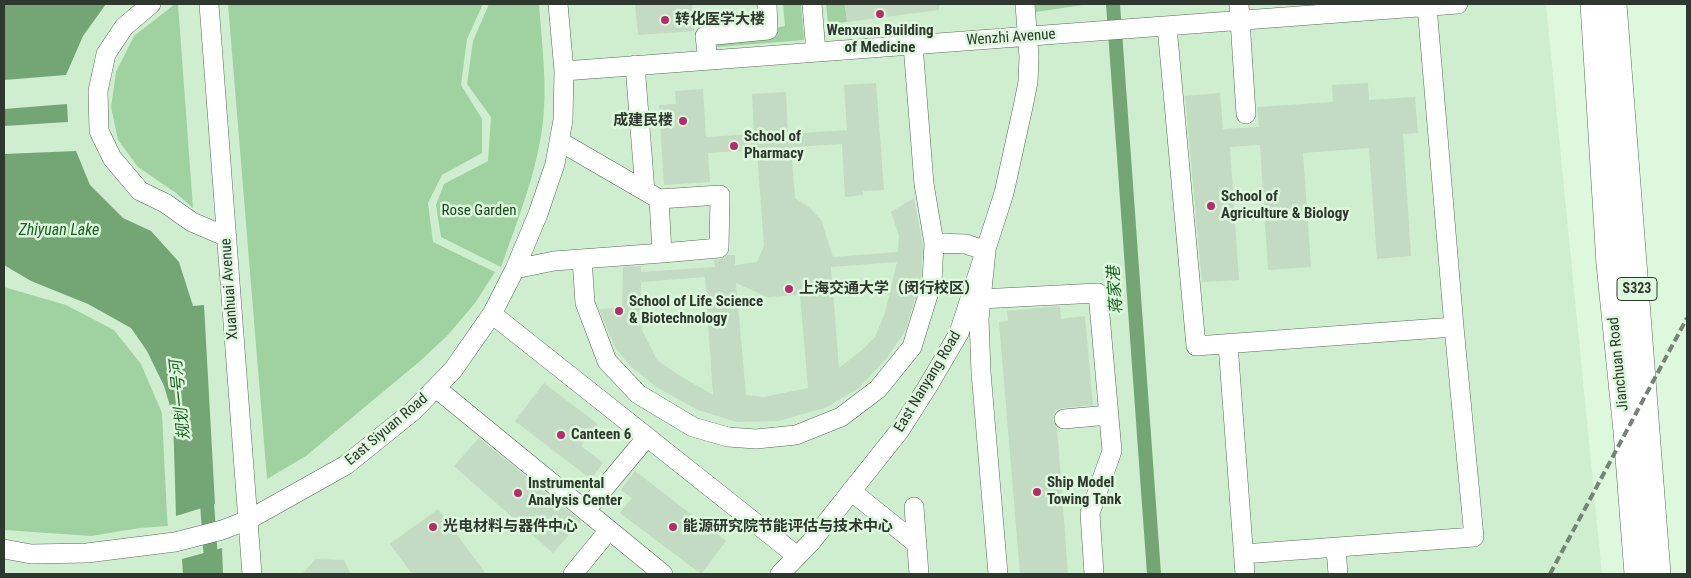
<!DOCTYPE html>
<meta charset="utf-8">
<style>
body{margin:0}
#map{position:relative;width:1691px;height:578px;overflow:hidden;background:#def8de;font-family:"Roboto Condensed",sans-serif}
canvas{display:block}
.frame{position:absolute;inset:0;border:5px solid #2e382e;pointer-events:none}
</style>
<div id="map">
<canvas width="1691" height="578"></canvas>
<div class="frame"></div>
</div>
<script>
const ctx = document.querySelector('canvas').getContext('2d');
ctx.lineJoin = 'round';
function fillPath(path, color) { ctx.fillStyle = color; ctx.fill(path, 'evenodd'); }
function trace(path, color, width, dash) { ctx.strokeStyle = color; ctx.lineWidth = width; ctx.lineCap = dash ? 'butt' : 'round'; ctx.setLineDash(dash || []); ctx.stroke(path); }
function label(font, color, halo, rows, align = 'center') {
  ctx.font = font + ' "Roboto Condensed","Noto Sans SC",sans-serif'; ctx.lineWidth = 5; ctx.setLineDash([]); ctx.textBaseline = 'middle'; ctx.strokeStyle = halo; ctx.fillStyle = color; for (const [text, x, y, turn = 0] of rows) {
    ctx.save(); ctx.translate(x, y); ctx.rotate((+turn || 0) * Math.PI / 180); ctx.textAlign = isNaN(turn) ? turn : align; if (halo) ctx.strokeText(text, 0, 0); ctx.fillText(text, 0, 0); ctx.restore();
  }
}
fillPath(new Path2D(`
 M4,4H1546L1602,574H4Z`), '#cfeecf');
fillPath(new Path2D(`
 M175,4H178L193,208L176,193L138,167L118,140L111,107L116,72L134,36Z
 M228,4H483L467,39L461,85L482,119V153L442,175L428,203L433,242L495,272L475,303L448,335L419,362L306,456L267,479Z
 M489,4H539C542,46 548,88 542,130C535,177 517,222 501,267L441,237L436,205L444,184L488,161L491,117L467,84L473,41Z
 M783,4H801L804,40L717,47L716,41L785,26Z
 M826,4H845L847,22L828,24Z
 M1035,4H1089L1036,12Z
 M4,287L66,305L114,330L141,364L162,413L167,516L168,526L140,528L91,536L4,530Z`), '#a0d2a1');
fillPath(new Path2D(`
 M4,4H106L83,36L66,75L4,80Z
 M67,104L68,122L4,126V109Z
 M76,151L90,185L123,218L151,231L179,262L193,306L204,305L215,504L176,516L173,416L164,386L147,351L131,328L88,304L31,281L4,265V154Z
 M222,548L223,574H183L182,559Z`), '#74a575');
trace(new Path2D(`
 M1113,4L1154,574
 M206,489L212,574`), '#74a575', 14);
fillPath(new Path2D(`
 M635,4H692L694,31L638,35Z
 M845,4H939V10L847,22Z
 M876,83L884,190L863,191V195L845,197L842,144L791,147L795,198L810,208L821,220L833,257L898,252L899,235L891,212L914,198L923,246L921,280L905,331L886,359L859,388L825,408L778,421L737,422L698,410L658,388L629,365L615,347L599,309L622,308L623,267L641,266V272L715,267L714,260L720,259L727,255H735V265L757,262L764,246L757,150L708,153L710,182L664,185L659,105L676,104L675,91L703,89L706,137L754,134L752,94L786,92L788,134L847,130L844,85ZM897,262L885,313L875,337L861,351L839,368L831,267ZM705,277L710,352L713,395L677,374L657,360L642,330L641,282ZM736,283L767,297L800,295L808,388L764,397L746,395Z
 M1368,83L1369,100L1415,97L1418,133L1403,134L1411,256L1377,259L1369,148L1303,153L1311,267L1268,270L1260,145L1230,147L1239,280L1202,282L1185,96L1220,93L1223,129L1259,127L1257,107L1333,102L1332,85Z
 M1060,306L1061,319L1085,316L1093,405L1063,408L1056,410L1053,420L1057,427L1068,574H1020L999,322L1008,321L1007,311Z
 M544,383L598,424L581,446L603,463L591,479L515,421Z
 M479,438L581,521L553,553L454,466Z
 M635,471L726,541L701,574L620,513L632,498L621,490Z
 M438,509L486,574H412L390,544Z
 M316,559L344,560L351,574H302Z`), '#c2dbc2');
const minor = new Path2D(`
 M151,4L124,27L106,54L98,91L99,131L112,158L140,191L165,203L192,222L227,237
 M209,4L252,574
 M812,4L816,52
 M1239,4L1246,114
 M1167,26L1196,346L1454,327L1427,6
 M708,60L705,36L768,30L767,4
 M635,65L645,191
 M564,71L1458,4
 M659,199L720,195L719,248L662,253
 M934,243L966,244L986,251L979,319L981,372L998,574
 M582,259L585,303L607,361L638,394L693,427L728,437L756,439L796,435L841,417L878,389L912,347L932,282L934,243L924,184L913,45
 M515,269L554,261L662,253L659,199L559,141
 M980,299L1098,293L1112,451L1090,513L1094,574
 M492,314L797,556
 M1228,344L1245,574
 M436,388L663,574
 M1064,419L1109,415
 M851,491L917,544
 M914,507L919,574
 M586,510L647,437
 M1336,548L1338,574
 M4,549L31,554L87,553L175,542L222,530L248,520L346,465L413,411L453,370L492,314L515,269L538,214L555,164L563,120L564,71L558,4
 M1243,554L1474,537L1454,327
 M573,574L609,530
 M780,574L811,542L900,430L928,386L959,333L1004,193L1023,107L1028,82L1029,57L1025,4`);
const major = new Path2D(`
 M1593,4L1609,264L1626,431L1637,574
 M1614,4L1658,574`);
trace(minor, '#566c57', 20);
trace(major, '#566c57', 26);
trace(minor, '#fff', 19);
trace(major, '#fff', 25);
trace(new Path2D(`
 M1550,574L1687,318`), '#748474', 4, [8, 4]);
for (const [x, y, r, color] of [
 [880,14,5,"#b62c69"],
 [665,20,5,"#b62c69"],
 [683,121,5,"#b62c69"],
 [734,146,5,"#b62c69"],
 [1211,206,5,"#b62c69"],
 [789,289,5,"#b62c69"],
 [619,311,5,"#b62c69"],
 [561,435,5,"#b62c69"],
 [1037,492,5,"#b62c69"],
 [518,493,5,"#b62c69"],
 [433,527,5,"#b62c69"],
 [673,527,5,"#b62c69"]
]) { const dot = new Path2D(); dot.arc(x, y, r, 0, 2 * Math.PI); ctx.fillStyle = color; ctx.fill(dot); trace(dot, '#def8de', 2); }
for (const [x, y, w] of [
 [1637,289,40]
]) { const box = new Path2D(); box.roundRect(x - w / 2, y - 11.5, w, 23, 4); ctx.fillStyle = '#def8de'; ctx.fill(box); trace(box, '#2e382e', 1); }
label('bold 14px', '#2e382e', null, [
 ["S323",1637,289]
]);
label('bold 15px', '#2e382e', '#def8de', [
 ["转化医学大楼",675,20],
 ["Wenxuan Building",880,31,"center"],
 ["of Medicine",880,48,"center"],
 ["成建民楼",673,121,"right"],
 ["School of",744,137],
 ["Pharmacy",744,154],
 ["School of",1221,197],
 ["Agriculture & Biology",1221,214],
 ["上海交通大学（闵行校区）",799,289],
 ["School of Life Science",629,302],
 ["& Biotechnology",629,319],
 ["Canteen 6",571,435],
 ["Ship Model",1047,483],
 ["Towing Tank",1047,500],
 ["Instrumental",528,484],
 ["Analysis Center",528,501],
 ["光电材料与器件中心",443,527],
 ["能源研究院节能评估与技术中心",683,527]
], 'left');
label('15px', '#2e382e', '#def8de', [
 ["Wenzhi Avenue",1011,38,-4],
 ["Xuanhuai Avenue",230,289,-94],
 ["Jianchuan Road",1619,364,-96],
 ["East Nanyang Road",928,382,-59],
 ["East Siyuan Road",387,430,-40]
]);
label('15px', '#14491b', '#def8de', [
 ["Rose Garden",479,211]
]);
label('italic 16px', '#1a6124', '#def8de', [
 ["Zhiyuan Lake",59,231],
 ["蒋家港",1116,290,-94],
 ["规划一号河",181,400,-96]
]);
</script>
